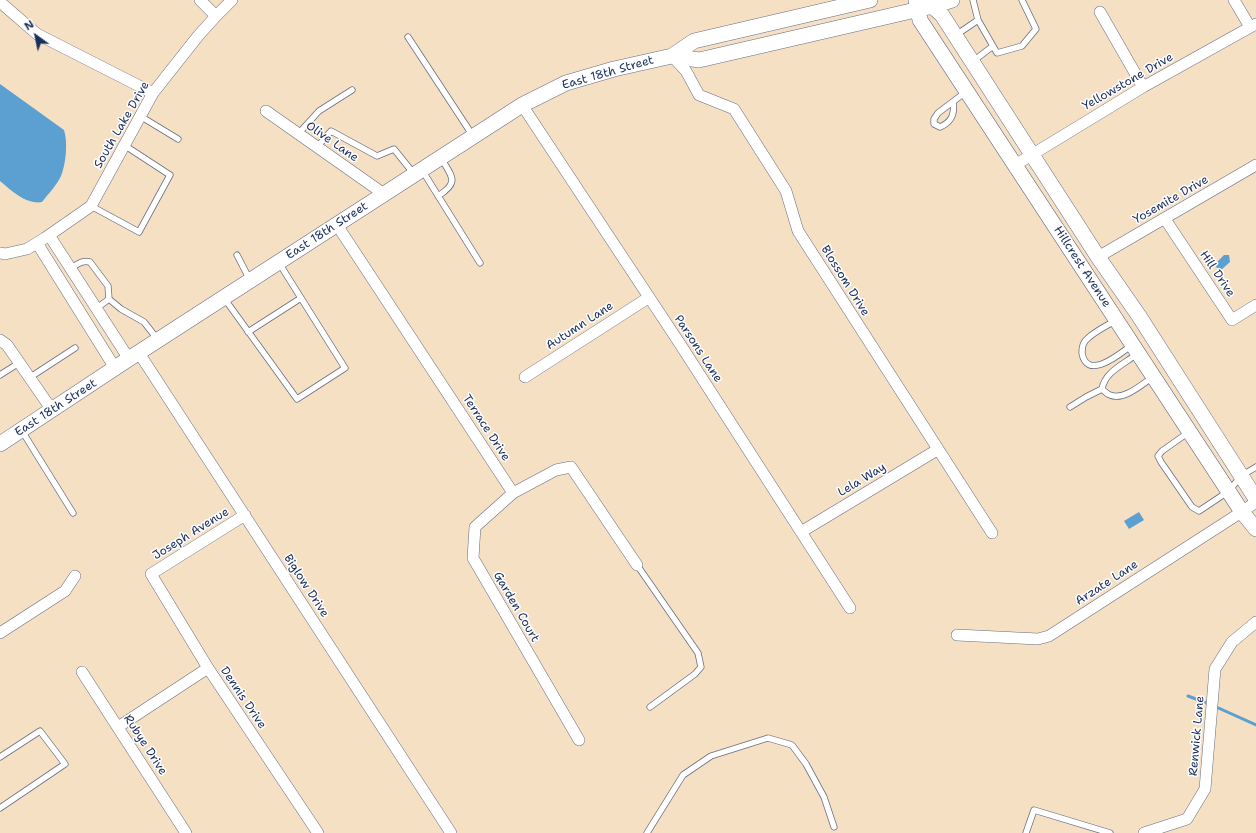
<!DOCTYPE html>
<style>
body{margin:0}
#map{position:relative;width:1256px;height:833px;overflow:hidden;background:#f5e0c4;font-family:"Shantell Sans",sans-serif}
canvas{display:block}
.north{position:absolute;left:16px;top:16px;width:40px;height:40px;-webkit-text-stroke:3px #fff;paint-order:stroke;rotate:327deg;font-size:11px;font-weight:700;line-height:16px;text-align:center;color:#1b2f5e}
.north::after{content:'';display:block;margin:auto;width:14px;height:18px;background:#1b2f5e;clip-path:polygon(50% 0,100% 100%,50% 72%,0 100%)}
</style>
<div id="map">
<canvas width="1256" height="833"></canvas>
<div class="north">N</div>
</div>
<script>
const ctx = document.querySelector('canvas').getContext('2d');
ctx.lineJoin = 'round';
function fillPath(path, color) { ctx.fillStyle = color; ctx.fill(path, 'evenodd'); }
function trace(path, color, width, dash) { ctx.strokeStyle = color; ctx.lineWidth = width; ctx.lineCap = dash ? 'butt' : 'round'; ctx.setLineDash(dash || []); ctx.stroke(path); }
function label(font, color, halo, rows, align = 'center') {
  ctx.font = font + ' "Shantell Sans",sans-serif'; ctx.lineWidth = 3; ctx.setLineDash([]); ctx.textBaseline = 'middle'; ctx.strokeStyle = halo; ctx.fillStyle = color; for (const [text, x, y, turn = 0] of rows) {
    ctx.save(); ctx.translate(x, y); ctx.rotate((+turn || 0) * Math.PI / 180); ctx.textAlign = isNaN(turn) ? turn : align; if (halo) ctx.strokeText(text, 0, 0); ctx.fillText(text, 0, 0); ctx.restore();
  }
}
fillPath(new Path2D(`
 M0,84L64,130C68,142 66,164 61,176C57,185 48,194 42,202C26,205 12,191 0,181Z
 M1224,255H1229L1230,262L1221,270L1216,267L1217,262Z
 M1139,512L1144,520L1129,529L1124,521Z`), '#5ba0d0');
trace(new Path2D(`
 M1188,696L1209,704
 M1214,706L1256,725`), '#5ba0d0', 3);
const service = new Path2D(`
 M973,0L978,20
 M956,35L978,20L997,53L1022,46L1036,29L1022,0
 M408,37L473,136
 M972,62L993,46
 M953,102C955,114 952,122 940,127L934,124V119L938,113L967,91
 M140,116L178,139
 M298,134L319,111L352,90
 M317,147L331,131L377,156L394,149L414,174
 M422,170L480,263
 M438,196C460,182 452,177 441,158
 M91,206L139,232L170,175L124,145
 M237,255L250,280
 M71,268C78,264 82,260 90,262L108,286L109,299L97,308
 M224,298L297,399L345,368L279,263
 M109,299L121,309L144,322L158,340
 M1116,320C1107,326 1095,331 1087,339C1083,342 1082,348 1082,353C1087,382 1121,353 1132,345
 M248,332L301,298
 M1138,353C1125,364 1105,371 1102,389C1104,391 1107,394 1110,395C1124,401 1142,384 1153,377
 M0,375L19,363
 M29,378L75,348
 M1070,407L1086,397L1102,389
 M22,431L73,513
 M1189,432L1162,451L1158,456L1161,462L1192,507L1199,511L1229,491L1241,476L1256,467
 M637,565L698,653L701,667L695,674L650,707
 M0,757L40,731L65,764L0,808
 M647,833L683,775L711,756L768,738L792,745L806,764L824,797L834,827
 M1026,833L1034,810L1110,833`);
const minor = new Path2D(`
 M200,0L216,16
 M1234,0L1250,27
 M0,2L37,34L153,93
 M1100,12L1143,87
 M672,56L686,71L699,95L734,109L786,191L798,231L992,533
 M522,105L680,344L850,608
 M266,111L384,194
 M1015,165L1143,87L1256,24
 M1165,219L1232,320L1256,305
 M337,225L513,493L556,470L571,467L637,565
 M49,235L129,359
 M37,243L115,368
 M0,253L5,254L27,249L45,238L91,206L153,93L198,36L216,16L232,0
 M1098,257L1256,165
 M0,340L7,345L52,410
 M139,353L451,833
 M525,377L648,298
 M513,493L475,527L473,558L579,740
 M245,515L151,574L208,668L318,833
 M801,532L937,450
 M0,633L65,591L75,576
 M957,635L1038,639L1049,636L1240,513L1256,502
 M82,672L186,833
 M118,727L208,668
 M1144,833L1187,819L1205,789L1215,669L1232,642L1256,622`);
const secondary = new Path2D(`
 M916,0L920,20L1242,512L1256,529
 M925,0L942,15L1098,257L1139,316L1256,499
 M672,56L699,60L933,6L952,0
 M0,444L124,362L522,105L566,83L614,69L672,56L694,41L870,0`);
trace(service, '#676d82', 7);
trace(minor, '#676d82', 12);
trace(secondary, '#676d82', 16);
trace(service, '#fff', 5.5);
trace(minor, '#fff', 11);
trace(secondary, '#fff', 15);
label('12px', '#1b2f5e', '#fff', [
 ["East 18th Street",608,73,-16],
 ["Yellowstone Drive",1128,82,-30],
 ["South Lake Drive",122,125,-60],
 ["Olive Lane",332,142,35],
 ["Yosemite Drive",1171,200,-30],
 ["East 18th Street",327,231,-33],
 ["Hillcrest Avenue",1082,267,57],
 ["Hill Drive",1217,274,56],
 ["Blossom Drive",845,281,58],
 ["Autumn Lane",580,326,-33],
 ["Parsons Lane",698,349,57],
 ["East 18th Street",56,408,-33],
 ["Terrace Drive",486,428,57],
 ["Lela Way",862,480,-31],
 ["Joseph Avenue",191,534,-32],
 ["Arzate Lane",1107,583,-33],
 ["Biglow Drive",306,586,57],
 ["Garden Court",516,607,60],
 ["Dennis Drive",243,698,56],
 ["Renwick Lane",1197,736,-85],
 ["Rubye Drive",145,745,57]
]);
</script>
